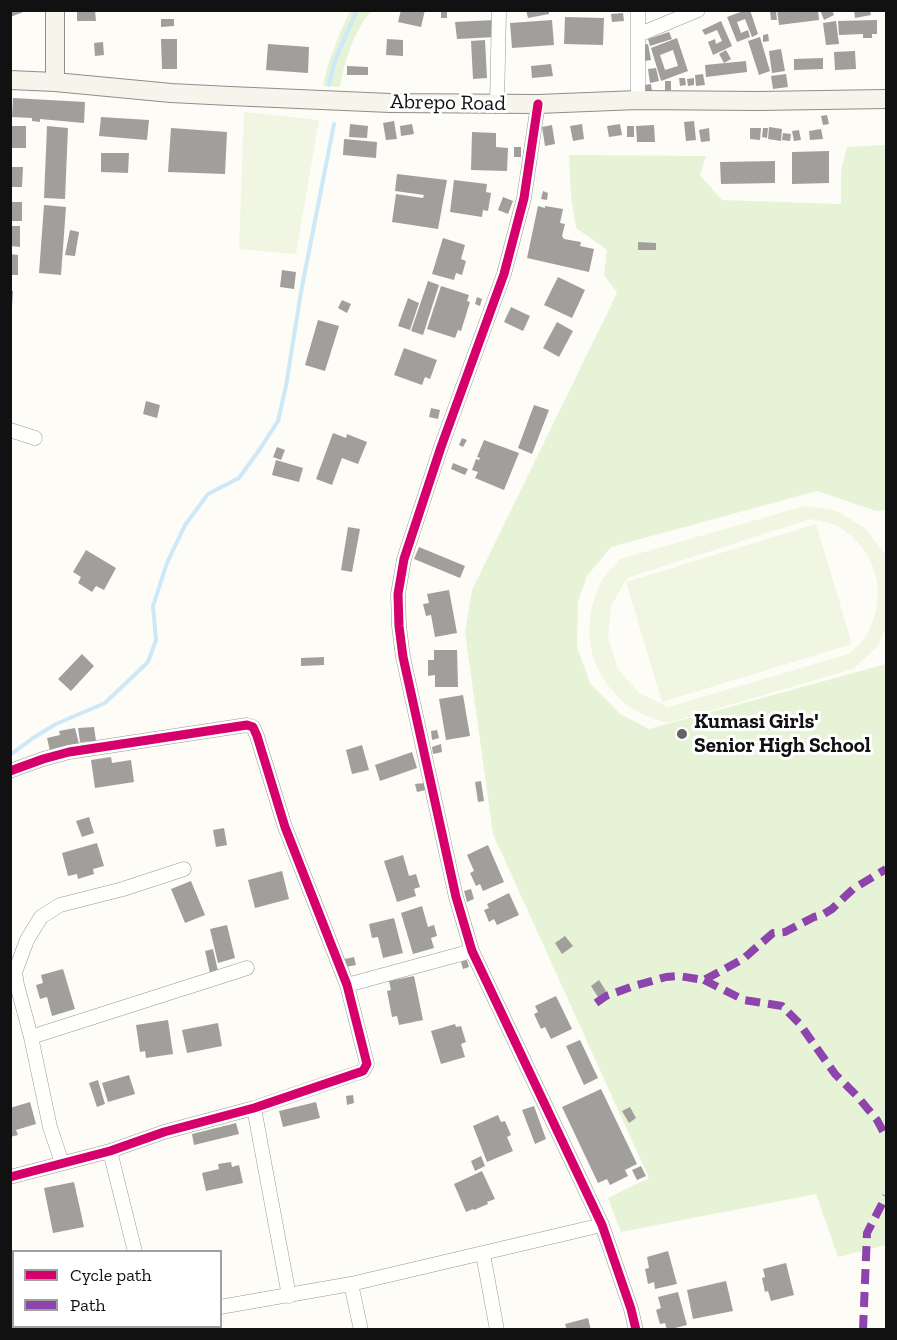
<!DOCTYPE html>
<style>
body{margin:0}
#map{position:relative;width:897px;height:1340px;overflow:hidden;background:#fdfcf7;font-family:"Zilla Slab",serif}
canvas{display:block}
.frame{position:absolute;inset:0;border:12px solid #111;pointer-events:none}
.legend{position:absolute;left:12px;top:1250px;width:210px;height:78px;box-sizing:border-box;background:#fff;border:2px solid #a0a0a0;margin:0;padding:8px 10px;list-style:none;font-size:18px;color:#111}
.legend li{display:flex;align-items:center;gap:12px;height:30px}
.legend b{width:30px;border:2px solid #a0a0a0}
</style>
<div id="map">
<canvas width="897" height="1340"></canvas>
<div class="frame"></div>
<ul class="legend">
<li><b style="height:8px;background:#d6006c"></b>Cycle path</li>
<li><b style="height:8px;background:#8e44ad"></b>Path</li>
</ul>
</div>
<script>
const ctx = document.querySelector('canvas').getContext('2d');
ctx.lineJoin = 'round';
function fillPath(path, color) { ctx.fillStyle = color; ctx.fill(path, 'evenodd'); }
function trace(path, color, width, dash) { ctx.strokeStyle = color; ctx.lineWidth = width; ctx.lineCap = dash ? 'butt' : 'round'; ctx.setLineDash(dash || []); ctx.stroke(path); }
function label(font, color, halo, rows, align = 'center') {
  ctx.font = font + ' "Zilla Slab",serif'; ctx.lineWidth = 6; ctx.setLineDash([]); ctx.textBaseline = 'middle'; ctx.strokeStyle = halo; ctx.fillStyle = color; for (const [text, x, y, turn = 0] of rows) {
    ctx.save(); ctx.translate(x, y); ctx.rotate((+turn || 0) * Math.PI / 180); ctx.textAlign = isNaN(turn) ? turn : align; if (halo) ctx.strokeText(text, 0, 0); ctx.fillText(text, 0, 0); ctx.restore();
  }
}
fillPath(new Path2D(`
 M350,11H371C353,33 345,59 340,87L323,86C328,59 339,35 350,11Z
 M886,145V510L876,511L817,491L611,547L587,576L578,601L577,647L590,683L620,714L649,729L886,664V1245L838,1257L816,1194L621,1232L608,1198L649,1178L493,834L465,632L472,590L617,293L604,275L607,250L576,228L571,197L569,155L706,156L700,175L722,200L841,204V170L847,147Z`), '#e7f3d7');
fillPath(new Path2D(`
 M244,112L319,120L296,254L239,249Z
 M805,506L837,511L865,528L885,554L886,558V628L877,647L853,669L668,723C659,720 647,717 638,712C592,684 577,633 600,584C604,575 614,567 620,559ZM810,519C819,521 829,522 837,526C877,549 889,594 867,634C863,642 855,648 849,654L668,707L639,693L618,669L608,638L611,606L627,578Z
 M816,524L852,644L662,702L626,582Z`), '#f0f6e1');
trace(new Path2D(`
 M329,85L335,60L357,10
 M10,755L33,738L56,724L105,703L148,662L156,640L153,606L167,563L185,525L208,494L239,478L260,449L278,421L286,386L301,292L334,124`), '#cde8f7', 4);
fillPath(new Path2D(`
 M10,10H26V11L10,17Z
 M77,10H95L96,21H77Z
 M401,10H425L421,27L398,22Z
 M441,10L447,11V18H441Z
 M526,10H549V14L528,18Z
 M746,10H750L758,34L752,37L745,19L737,22L741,33L748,30L750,37L737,42L727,17Z
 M777,10H818L819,20L779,25Z
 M820,10H832L834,15L824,20Z
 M854,10H870L871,15L855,18Z
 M770,11H776L777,20H771Z
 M623,13L624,21L612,22L611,14Z
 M565,17L604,18L603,45L564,44Z
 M161,19H174V26L161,27Z
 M494,20L495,37L457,39L455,22Z
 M552,20L554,45L512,48L510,23Z
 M877,20V34H872V38H863V34L839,35L838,21Z
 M721,21L732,46L713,55L708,42L715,39L716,44L722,41L717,30L705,35L702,30Z
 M836,21L839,44L826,45L823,23Z
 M669,32L672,39L650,46L648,39Z
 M768,34L769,41L763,42V35Z
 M760,37L770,71L759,75L748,41Z
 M677,38L688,71L661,81L651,48ZM673,50L678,66L665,70L660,55Z
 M161,39H177V69H162Z
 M387,39L403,40V56L386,55Z
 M485,40L487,78L473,79L471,41Z
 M103,42L104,55L95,56L94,43Z
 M268,44L309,47L308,73L266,70Z
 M648,44L651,60L645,61L643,45Z
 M781,49L785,71L772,73L769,51Z
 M726,50L731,59L724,63L719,54Z
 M855,51L856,69L835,70L834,52Z
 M823,58V69L794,70V59Z
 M746,61L747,72L706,77L705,65Z
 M551,64L553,76L532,78L531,66Z
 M347,66L368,67V75H347Z
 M656,68L659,81L650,83L648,69Z
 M703,74L705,85L696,86L695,75Z
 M786,74L788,87L773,89L771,76Z
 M679,78H685L686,85L680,86Z
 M694,78V85L688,86L687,79Z
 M665,81H671V90L665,91Z
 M651,84L652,92H646L645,85Z
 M13,98L85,102L84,123L40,119V122L32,121V118L12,117Z
 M827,115L829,124L823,125L821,116Z
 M101,117L149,120L147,140L99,136Z
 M394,121L397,139L386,140L383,123Z
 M694,121L696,140L686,141L684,122Z
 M350,124L368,126L367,138L349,137Z
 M412,124L414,134L401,136L400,126Z
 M582,124L584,139L573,141L570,126Z
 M620,124L622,135L609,137L607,126Z
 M552,125L555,144L545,146L542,127Z
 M654,125L655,142H637L636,126Z
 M10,126H26V148H10Z
 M47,126L68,128L65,199L44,198Z
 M627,126H634V137H627Z
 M769,127L782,129L781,141L768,139Z
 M171,128L227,132L225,174L168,172Z
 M709,128L710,141L701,142L699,130Z
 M750,128H761L760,140L750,139Z
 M763,128H768L767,138L762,137Z
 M821,129L823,139L810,140L809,131Z
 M799,130L801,140L794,141L792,131Z
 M472,132L496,133V147L508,148L507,171L471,170Z
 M783,133L791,134L790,141L782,140Z
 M344,139L377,142L376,158L343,155Z
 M514,147H521V157H514Z
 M829,151V183L792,184V152Z
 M101,153H129L128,173L101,172Z
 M775,161V183L721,184L720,162Z
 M10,167H23L22,187H10Z
 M397,174L447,180L438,229L392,222L396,194L423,198L424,195L395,191Z
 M454,180L487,184L486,192L491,193L488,211L483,210L482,217L450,212Z
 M543,191L548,193L547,200L541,199Z
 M503,197L513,201L508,214L498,210Z
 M10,202H22V221H10Z
 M44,205L66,207L61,275L39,273Z
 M538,206L545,208V206L563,209L560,223L565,224L562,236L564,239L581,242L580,246L594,249L589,272L527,258Z
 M10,226H20V247L10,246Z
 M70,230L79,232L75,256L65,255Z
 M443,238L465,245L461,259L466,261L462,275L456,273L454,280L432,274Z
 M638,242L656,243V250H638Z
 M10,254L18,255V275H10Z
 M282,270L296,272L294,289L280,287Z
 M558,277L585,290L572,318L544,305Z
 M428,281L439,285L423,335L411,331Z
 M441,286L469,295L467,301L470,302L461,331L458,330L455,338L427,329Z
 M10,291H13L12,307H10Z
 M477,297L482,299L480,306L475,304Z
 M408,298L419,303L410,330L398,326Z
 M342,300L351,304L347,313L338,308Z
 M511,307L530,316L523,331L504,322Z
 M318,320L339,326L325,371L305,365Z
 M557,322L573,331L559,357L543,348Z
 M404,348L437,360L430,379L425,377L422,385L394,375Z
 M146,401L160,405L157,418L143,414Z
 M534,405L549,410L532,454L518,448Z
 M431,408L440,410L438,419L429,417Z
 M333,433L346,438L347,434L367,442L358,464L342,458L332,485L316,479Z
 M462,438L467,440L463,447L459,445Z
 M484,440L519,453L504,490L475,478L478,472L472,470L476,459L479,460L480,458L477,457Z
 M277,447L285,450L281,460L273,457Z
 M276,460L303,468L299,482L272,475Z
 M453,463L468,469L465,475L451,469Z
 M348,527L360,529L352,572L341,570Z
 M419,547L465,566L460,578L414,559Z
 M86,550L116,568L104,590L96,586L92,592L78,583L81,577L73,572Z
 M449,590L457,633L435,637L431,615L426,616L423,604L429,603L427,594Z
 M434,650H457L458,687H435V675L428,676V660H434Z
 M82,654L94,666L71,691L58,679Z
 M324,657V665L301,666V658Z
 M463,695L470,736L446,740L439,699Z
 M94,727L96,741L80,742L78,728Z
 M75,728L79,744L50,751L47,738L60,735L59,731Z
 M437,730L439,738L432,740L431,731Z
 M441,744L442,752L433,754L432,747Z
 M362,745L369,770L352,774L346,750Z
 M412,752L417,768L380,781L375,765Z
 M111,757L112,763L131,760L134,782L95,788L91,760Z
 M481,781L484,801L478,802L475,782Z
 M425,783L426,790L417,792L415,784Z
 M89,817L94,833L82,837L76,821Z
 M224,828L227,845L216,847L213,830Z
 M97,843L104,866L93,869L94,874L78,879L77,874L68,876L62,853Z
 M488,845L504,882L483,891L480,884L476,886L470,873L474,871L467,855Z
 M403,855L409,876L416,874L420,887L414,889L416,896L397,902L384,861Z
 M282,871L289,899L255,908L248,880Z
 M191,881L205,915L185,923L171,889Z
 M471,889L474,899L467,902L464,891Z
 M509,893L519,915L497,925L494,919L489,922L484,910L489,908L487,904Z
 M422,906L428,927L434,925L437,936L431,938L434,948L413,954L401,913Z
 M394,918L403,953L383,958L378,937L372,938L369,924Z
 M227,925L235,958L218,963L210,929Z
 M565,936L573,946L562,954L555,943Z
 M213,949L218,971L210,973L205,951Z
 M354,957L356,965L346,967L345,959Z
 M467,960L469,967L463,969L461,962Z
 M63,969L75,1009L52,1016L47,997L40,999L36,985L43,983L41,975Z
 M414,976L423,1020L399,1025L397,1016L392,1017L387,991L391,990L389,981Z
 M599,980L606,991L598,997L591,986Z
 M556,996L572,1029L551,1039L545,1027L541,1029L534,1014L538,1012L535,1006Z
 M168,1020L173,1054L146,1058L145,1051L140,1052L136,1025Z
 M218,1023L222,1046L187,1053L182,1030Z
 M455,1024L456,1027L461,1026L466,1042L461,1044L465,1057L441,1064L431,1031Z
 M580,1040L598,1078L584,1085L566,1046Z
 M129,1075L135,1094L108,1102L102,1083Z
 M98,1080L105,1104L97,1107L89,1083Z
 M601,1089L637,1164L625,1170L628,1176L610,1185L607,1179L598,1183L562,1107Z
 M353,1095L354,1103L347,1105L346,1096Z
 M30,1102L36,1124L16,1130L18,1135L10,1137V1108Z
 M316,1102L320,1118L283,1127L279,1111Z
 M534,1106L546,1139L535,1144L522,1110Z
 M630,1107L636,1118L629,1123L622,1111Z
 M498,1115L501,1122L505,1121L511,1135L507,1137L513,1151L487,1162L473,1126Z
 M236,1123L239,1134L194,1145L192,1134Z
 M481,1156L485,1166L475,1171L471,1161Z
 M231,1162L232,1167L239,1165L243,1183L206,1191L202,1173L219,1169L218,1164Z
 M641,1166L646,1176L637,1180L632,1170Z
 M482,1171L495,1199L487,1202L488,1204L474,1210L473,1209L466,1212L454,1184Z
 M74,1182L84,1227L53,1233L44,1188Z
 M668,1251L677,1284L655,1289L654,1282L648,1284L645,1269L649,1268L647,1257Z
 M786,1263L794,1295L771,1301L768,1291L765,1292L762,1278L765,1277L763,1269Z
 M726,1281L733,1311L693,1319L687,1290Z
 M678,1292L687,1325L667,1330L665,1323L660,1324L656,1310L661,1308L658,1297Z
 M588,1318L591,1330H567L565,1324Z`), '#a19f9c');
const street = new Path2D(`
 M638,10V100
 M638,35L698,10
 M497,104L499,10
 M538,104L524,198L504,274L441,447L404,559L398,594L399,626L403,657L456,897L472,951L602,1225L631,1309L636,1330
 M10,430L35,438
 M10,771L43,759L69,752L247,725L253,727L257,736L285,827L347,985L367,1064L363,1071L254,1108L164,1132L110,1151L10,1177
 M347,985L472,951
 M31,1037L247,968
 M254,1108L289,1296
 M110,1151L135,1252
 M62,1163L50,1127L31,1037L17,985L15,972L27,940L41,917L60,905L123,889L184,869
 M483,1254L497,1330
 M351,1284L361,1330
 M220,1307L351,1284L602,1225
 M152,1326V1330`);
const secondary = new Path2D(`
 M55,10V82
 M10,80L55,82L171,93L230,96L390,103L538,104L638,100L758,101L886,99`);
trace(street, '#979795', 15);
trace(secondary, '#8e8d8b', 20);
trace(street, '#fffffe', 14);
trace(secondary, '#f6f4eb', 18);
trace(new Path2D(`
 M704,980L744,1000L782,1006L799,1023L835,1074L857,1096L877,1120L886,1137
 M596,1003L606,996L634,986L666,977L679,976L704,980L743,959L773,933L785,932L814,917L822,915L832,909L853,889L886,869
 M863,1330L867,1233L886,1196`), '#8e44ad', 8, [15, 8]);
trace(new Path2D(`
 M538,104L524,198L504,274L441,447L404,559L398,594L399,626L403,657L456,897L472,951L602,1225L631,1309L636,1330
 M10,771L43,759L69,752L247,725L253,727L257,736L285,827L347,985L367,1064L363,1071L254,1108L164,1132L110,1151L10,1177`), '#d6006c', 9);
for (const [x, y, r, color] of [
 [682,734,6,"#646362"]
]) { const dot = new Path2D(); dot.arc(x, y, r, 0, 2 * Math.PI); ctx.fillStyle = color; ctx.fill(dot); trace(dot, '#fff', 2); }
label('21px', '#111', '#fff', [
 ["Abrepo Road",448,103,1]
]);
label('bold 21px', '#111', '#fff', [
 ["Kumasi Girls'",694,722],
 ["Senior High School",694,746]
], 'left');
</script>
